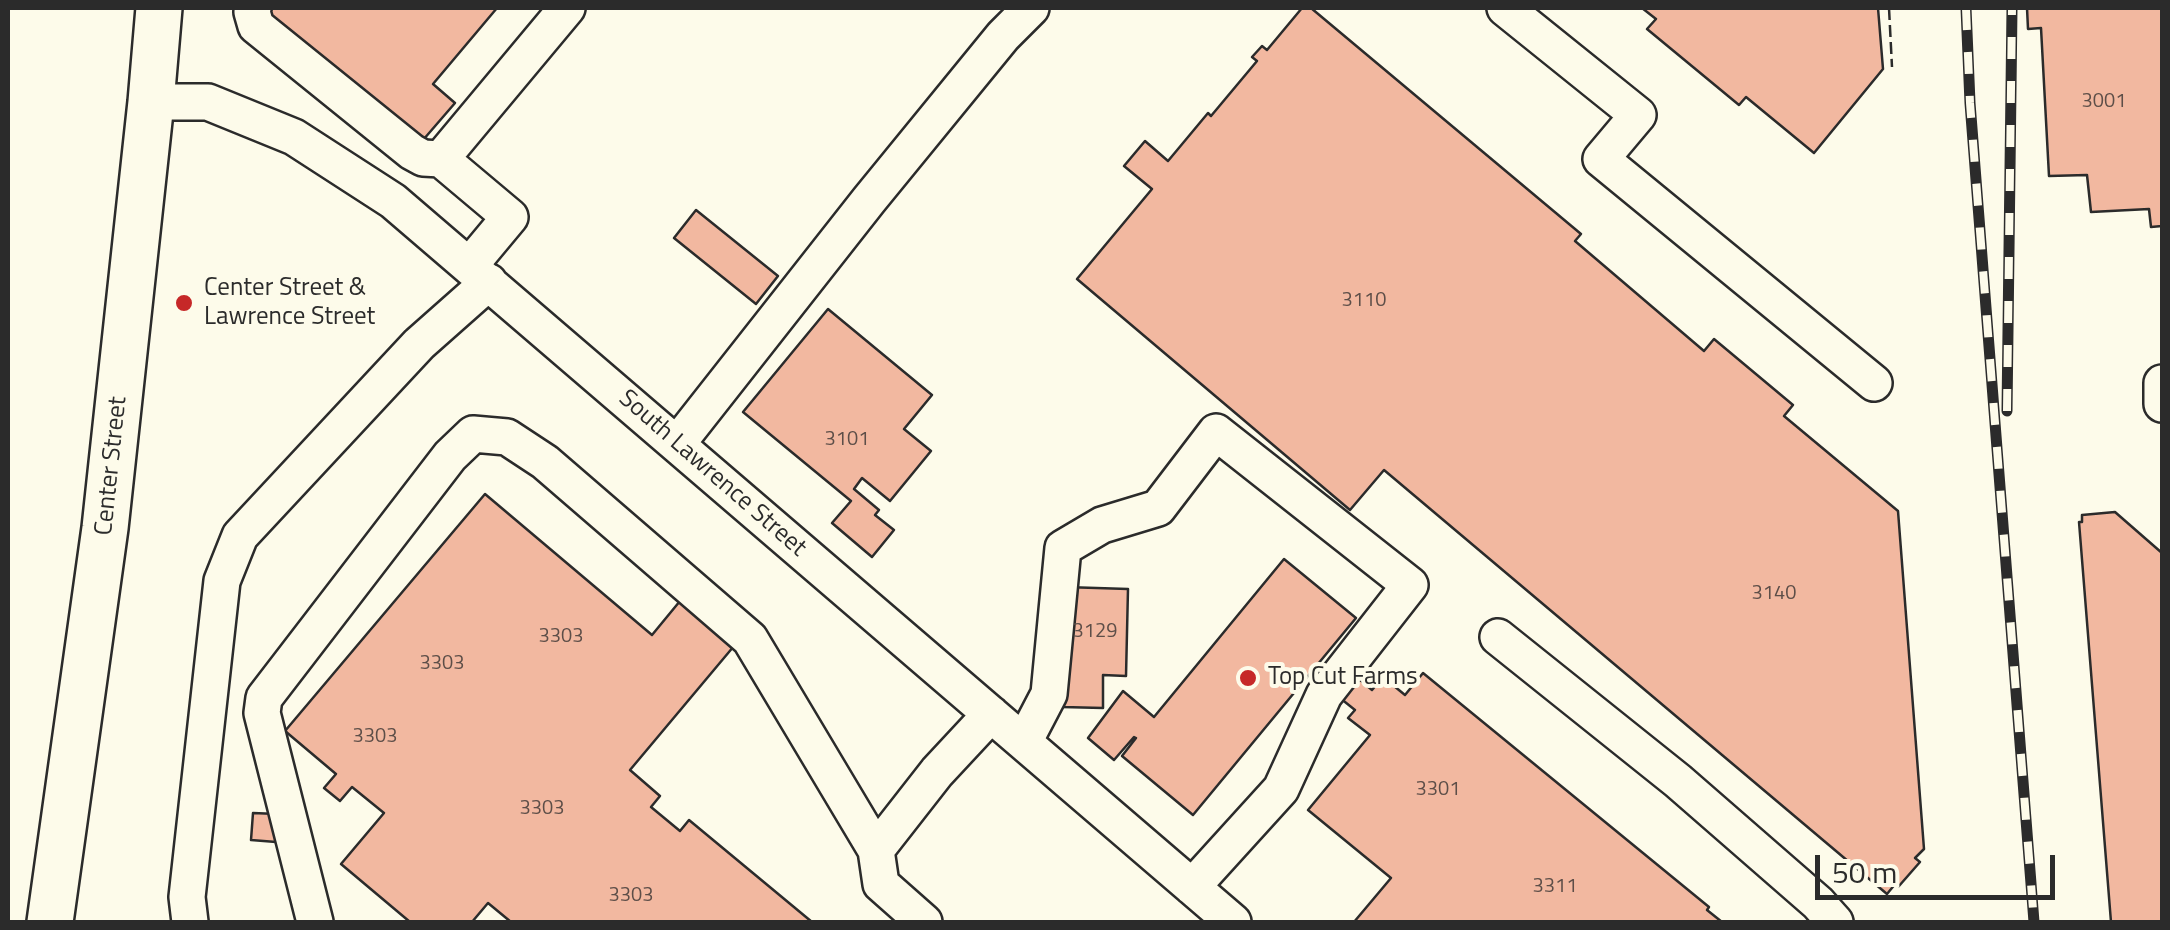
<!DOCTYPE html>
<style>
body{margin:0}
#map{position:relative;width:2170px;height:930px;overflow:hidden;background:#fdfbea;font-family:"Titillium Web",sans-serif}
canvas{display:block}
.frame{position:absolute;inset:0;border:10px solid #2b2b2b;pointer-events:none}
.scale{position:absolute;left:1815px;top:855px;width:240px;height:45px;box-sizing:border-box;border:5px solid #2b2b2b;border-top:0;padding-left:12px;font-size:30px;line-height:35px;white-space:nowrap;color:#2b2b2b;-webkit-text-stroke:8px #fdfbea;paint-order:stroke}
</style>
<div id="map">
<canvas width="2170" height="930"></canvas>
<div class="frame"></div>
<div class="scale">50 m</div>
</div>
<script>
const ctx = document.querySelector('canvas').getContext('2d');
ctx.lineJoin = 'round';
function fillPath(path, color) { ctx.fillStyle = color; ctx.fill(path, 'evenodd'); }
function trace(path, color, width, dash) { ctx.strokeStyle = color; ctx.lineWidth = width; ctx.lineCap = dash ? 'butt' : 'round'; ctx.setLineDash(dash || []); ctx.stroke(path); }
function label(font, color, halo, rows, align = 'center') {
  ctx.font = font + ' "Titillium Web",sans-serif'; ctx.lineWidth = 8; ctx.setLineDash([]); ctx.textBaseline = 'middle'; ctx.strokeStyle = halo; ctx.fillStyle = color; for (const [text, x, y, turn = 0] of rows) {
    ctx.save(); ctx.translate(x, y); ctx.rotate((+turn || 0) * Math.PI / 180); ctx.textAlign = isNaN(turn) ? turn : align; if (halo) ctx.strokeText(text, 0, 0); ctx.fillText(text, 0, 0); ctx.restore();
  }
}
const building = new Path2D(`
 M273,8H497L433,84L455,103L417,147L263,19Z
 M1302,8H1311L1581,234L1575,241L1704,351L1714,339L1793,405L1784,416L1898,511L1924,849L1915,858L1920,862L1899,886L1896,883L1887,894L1384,470L1350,510L1077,279L1152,189L1124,166L1145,141L1168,161L1208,113L1211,116L1257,61L1252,57L1262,46L1267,50Z
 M1642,8H1878L1883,69L1814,153L1746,97L1739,105L1647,29L1656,19Z
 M2027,8H2162V226L2151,227L2149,209L2091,212L2087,175L2049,176L2041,28L2028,29Z
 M696,210L778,276L756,304L674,238Z
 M828,309L932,395L904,429L931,451L890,501L862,478L854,489L879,510L875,515L894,530L872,557L832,523L851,501L743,412Z
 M485,494L652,635L680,601L734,646L630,770L660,796L651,807L680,831L689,820L812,922H511L488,903L472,922H410L341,864L384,813L352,787L340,801L324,788L336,774L285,731Z
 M2115,512L2162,553V922H2111L2079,522H2082V515Z
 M1284,559L1356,618L1193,815L1122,756L1136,738L1134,737L1114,760L1088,738L1123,691L1154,717Z
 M1065,587L1128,589L1126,676L1103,675V708L1062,707Z
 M1352,673L1372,690L1383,677L1405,695L1423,673L1709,907L1707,910L1722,922H1354L1391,878L1308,810L1370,735L1348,718L1355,710L1335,694Z
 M253,813L277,814L276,842L251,840Z`);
fillPath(building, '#f2b8a0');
trace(building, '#2b2b2b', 2.5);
const minor = new Path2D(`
 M253,8L252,12L256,26L412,152L423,158L441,159
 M1505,8L1638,115L1601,159L1874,383
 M151,102H208L294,137L393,201L1233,922
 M470,265L510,217L441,159L567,8
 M2162,383V404
 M677,444L869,200L1003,36L1031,8
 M1498,637L1678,781L1818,903L1835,922
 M1024,742L1049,694L1063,548L1102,525L1158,508L1216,432L1410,585L1324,695L1281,789L1192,887
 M876,850L937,772L991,714
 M190,922L187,897L222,581L240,536L419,344L489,282
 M315,922L262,713L264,698L450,456L473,434L507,437L545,462L750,639L876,850L881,884L924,922`);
const major = new Path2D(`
 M50,922L105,528L151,102L159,8`);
trace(minor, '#2b2b2b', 40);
trace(major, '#2b2b2b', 50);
trace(minor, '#fdfbea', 35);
trace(major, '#fdfbea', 45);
const rail = new Path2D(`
 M1966,8L1970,103L2034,922
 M2007,411L2012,8`);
trace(rail, '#2b2b2b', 11);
trace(rail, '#fdfbea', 8, [22]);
trace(new Path2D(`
 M1889,8L1892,67`), '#2b2b2b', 2.5, [12, 5]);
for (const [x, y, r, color] of [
 [184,303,10,"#c62828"],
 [1248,678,10,"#c62828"]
]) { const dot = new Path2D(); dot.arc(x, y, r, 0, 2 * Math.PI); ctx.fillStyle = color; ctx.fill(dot); trace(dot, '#fdfbea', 4); }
label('20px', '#5d4e48', null, [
 ["3001",2104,102],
 ["3110",1364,301],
 ["3101",847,440],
 ["3140",1774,594],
 ["3129",1095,632],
 ["3303",561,637],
 ["3303",442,664],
 ["3303",375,737],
 ["3301",1438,790],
 ["3303",542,809],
 ["3311",1555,887],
 ["3303",631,896]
]);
label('25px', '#2b2b2b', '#fdfbea', [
 ["Center Street &",204,289],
 ["Lawrence Street",204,318],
 ["Top Cut Farms",1268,678]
], 'left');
label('25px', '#2b2b2b', '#fdfbea', [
 ["Center Street",112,466,-84],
 ["South Lawrence Street",712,474,41]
]);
</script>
